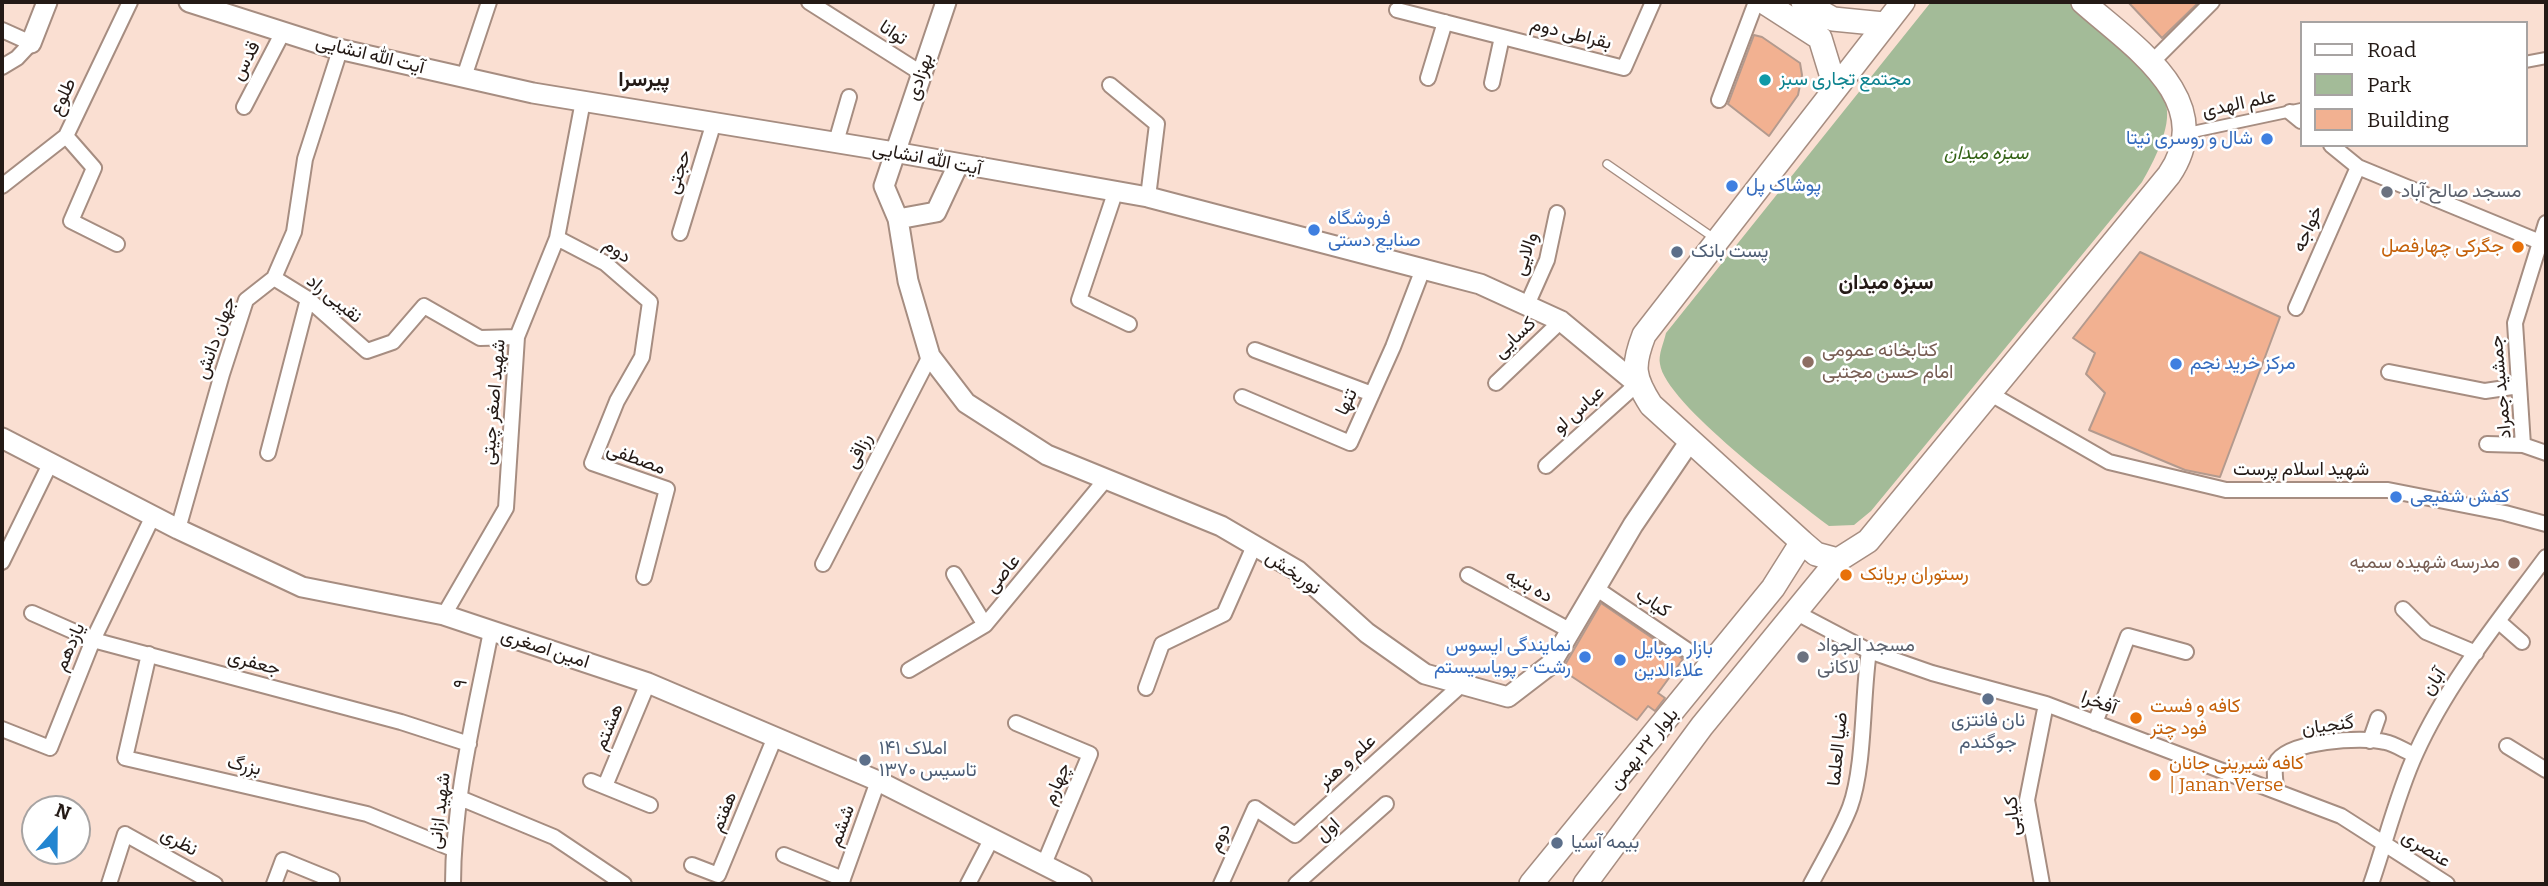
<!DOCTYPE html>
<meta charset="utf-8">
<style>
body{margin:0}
#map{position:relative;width:2548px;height:886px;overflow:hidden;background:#fadfd2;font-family:Bitter,serif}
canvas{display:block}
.frame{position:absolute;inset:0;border:4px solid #241a16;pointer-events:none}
.legend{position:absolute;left:2300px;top:21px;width:228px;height:126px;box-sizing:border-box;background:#fff;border:2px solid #a7a3a2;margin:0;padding:9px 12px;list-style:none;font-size:21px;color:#241a16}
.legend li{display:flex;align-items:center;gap:14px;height:35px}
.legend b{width:35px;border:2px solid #a7a3a2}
.north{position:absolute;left:21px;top:795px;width:70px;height:70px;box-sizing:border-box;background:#fff;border:2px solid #a7a3a2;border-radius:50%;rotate:21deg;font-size:19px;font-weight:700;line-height:28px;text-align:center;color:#241a16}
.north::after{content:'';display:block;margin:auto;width:24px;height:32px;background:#2385d0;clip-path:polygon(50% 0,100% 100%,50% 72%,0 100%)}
</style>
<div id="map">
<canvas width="2548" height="886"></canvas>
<div class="frame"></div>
<ul class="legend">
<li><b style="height:9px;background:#fff"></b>Road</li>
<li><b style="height:19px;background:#a3bb98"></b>Park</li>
<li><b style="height:19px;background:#f2b191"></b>Building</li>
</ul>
<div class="north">N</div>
</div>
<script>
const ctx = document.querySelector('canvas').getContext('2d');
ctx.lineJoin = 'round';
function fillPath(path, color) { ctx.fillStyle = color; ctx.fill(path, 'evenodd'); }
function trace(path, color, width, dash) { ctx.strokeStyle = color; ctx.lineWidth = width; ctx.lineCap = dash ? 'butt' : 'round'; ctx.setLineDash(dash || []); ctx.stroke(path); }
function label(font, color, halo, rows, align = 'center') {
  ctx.font = font + ' Bitter,Vazirmatn,serif'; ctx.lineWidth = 5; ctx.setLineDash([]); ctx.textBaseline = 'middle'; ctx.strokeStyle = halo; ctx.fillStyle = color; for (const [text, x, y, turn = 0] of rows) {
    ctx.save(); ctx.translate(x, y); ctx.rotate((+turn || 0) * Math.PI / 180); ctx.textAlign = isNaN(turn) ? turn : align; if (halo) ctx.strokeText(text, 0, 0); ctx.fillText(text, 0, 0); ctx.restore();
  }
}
fillPath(new Path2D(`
 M1931,2H2069C2099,27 2156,65 2166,105C2172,127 2153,163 2142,182L1871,511L1854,525L1829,526C1794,499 1665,403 1660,364C1658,355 1664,342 1666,333Z`), '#a3bb98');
const building = new Path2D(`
 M2128,2H2199L2162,38Z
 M1754,35L1762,37L1800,63L1802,75L1798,95L1769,136L1728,104Z
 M2140,252L2280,317L2220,477L2185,470L2089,430L2105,393L2086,374L2095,353L2073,338Z
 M1601,603L1683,659L1658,693L1665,698L1655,711L1648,706L1637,720L1562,670Z`);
fillPath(building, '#f2b191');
trace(building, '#b39a8e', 2);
const service = new Path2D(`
 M1607,164L1714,238`);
const pedestrian = new Path2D(`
 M2525,62L2546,58
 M2183,134L2301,109`);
const minor = new Path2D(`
 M809,2L921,73
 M1397,10L1624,68L1653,2
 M2,30L31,43L17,58L2,67
 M2151,63L2212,2
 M464,77L489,2
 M1428,78L1445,22
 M1492,83L1502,37
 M1110,85L1157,124L1148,197
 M1719,100L1756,2
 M244,107L283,32
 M2290,112L2301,121
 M66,136L94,168L71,221L117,244
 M836,142L849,97
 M2331,145L2358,167L2540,242
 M2,186L66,136L130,2
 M1115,193L1079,300L1129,324
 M2546,223L2515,323L2523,445L2546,453
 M680,233L714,122
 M557,238L605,263L650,302L642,357L617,401L592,463L667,489L644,577
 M274,278L308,299L367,351L393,342L424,306L480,338L517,337
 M1527,305L1547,260L1557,213
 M2296,308L2358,167
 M1255,350L1372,394
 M2389,372L2485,391L2519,386
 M1496,383L1561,321
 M1989,393L2109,462L2226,490H2388L2505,513L2546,524
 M1242,397L1350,443L1393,347L1423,269
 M2487,444L2523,445
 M268,453L308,299
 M1546,466L1637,384
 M178,529L222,374L246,300L274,278L294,232L305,159L340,50
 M2,562L51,462
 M823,564L930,356
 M954,574L985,625
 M1468,575L1571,631
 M1597,589L1687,650
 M2403,609L2426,632L2476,653
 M1795,612L1869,651L1932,673L2046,704L2341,816L2447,884
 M32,613L93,640L401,722L469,744
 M444,615L506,508L517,337L557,238L583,101
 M2498,621L2522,642
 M149,654L125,758L367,814L453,849
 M909,670L985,625L1106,479
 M1146,688L1162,644L1224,614L1254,546
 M1016,723L1090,754L1044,864
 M2095,723L2128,636L2186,652
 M2,729L50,748L93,640L153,516
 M2370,741L2378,718
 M2507,746L2546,770
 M591,781L650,805
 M605,786L648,683
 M2276,790C2276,782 2273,770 2276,763C2286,741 2363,736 2385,742C2395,744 2405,751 2415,755
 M460,798L554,837L624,884
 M784,855L843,879
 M692,865L718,875L775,737
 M109,884L125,834L215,884
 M274,884L283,860L332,880
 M453,884C453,799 475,714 491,631
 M841,884L878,781
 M968,884L992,838
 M1221,884L1255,808L1295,835L1460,686
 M1296,884L1386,804
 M1811,884C1824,859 1840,833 1850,807C1865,766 1862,697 1869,651
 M2042,884L2027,800L2046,704
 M2371,884C2386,841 2397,794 2416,753C2448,682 2500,619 2546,557`);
const tertiary = new Path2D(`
 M189,2L330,47L533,93L894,152L1148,197L1423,269L1480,284L1561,321L1637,384
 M946,2L884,186L898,219L908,281L930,356L966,403L1047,455L1221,526L1298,571L1367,633L1425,674L1508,697L1551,664L1633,525L1690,441
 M31,43L47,2
 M898,219L936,212L958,165
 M2,438L178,529L302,587L444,615L648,683L878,781L1082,884`);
const primary = new Path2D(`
 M1764,2L1820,38L1835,87
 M1803,2L1833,19L1884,24
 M1903,2L1644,335C1632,366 1633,377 1651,405L1802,542L1816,554L1838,560L1868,541L2169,175C2220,100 2131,45 2083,2
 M1531,884L1773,588L1802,542
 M1585,884L1702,726L1838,560`);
trace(service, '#a68d81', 10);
trace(pedestrian, '#a68d81', 14);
trace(minor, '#a68d81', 18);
trace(tertiary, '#a68d81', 23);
trace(primary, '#a68d81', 26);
trace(service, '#fff', 7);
trace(pedestrian, '#fff', 10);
trace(minor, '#fff', 14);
trace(tertiary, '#fff', 19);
trace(primary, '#fff', 23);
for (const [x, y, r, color] of [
 [1765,80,7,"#0f9aa8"],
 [2267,139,7,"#3f7fe0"],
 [1732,186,7,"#3f7fe0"],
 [2387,192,7,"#6b7280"],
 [1314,230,7,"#3f7fe0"],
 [2518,247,7,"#e8710a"],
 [1677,252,7,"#5c6f8a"],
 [1808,362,7,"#8d6e63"],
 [2176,364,7,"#3f7fe0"],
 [2396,497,7,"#3f7fe0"],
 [2514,563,7,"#8d6e63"],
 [1846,575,7,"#e8710a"],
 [1585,657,7,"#3f7fe0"],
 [1803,657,7,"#6b7280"],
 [1620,660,7,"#3f7fe0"],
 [1988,699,7,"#5c6f8a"],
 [2136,718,7,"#e8710a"],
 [865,760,7,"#5c6f8a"],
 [2155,775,7,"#e8710a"],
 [1557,843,7,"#5c6f8a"]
]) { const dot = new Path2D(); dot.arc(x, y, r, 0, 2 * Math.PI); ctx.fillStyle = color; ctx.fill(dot); trace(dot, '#fff', 2.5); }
label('19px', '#241a16', '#fff', [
 ["توانا",893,33,33],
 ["بقراطی دوم",1571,34,14],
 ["آیت الله انشایی",370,55,14],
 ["قدس",246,61,-62],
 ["بهزادی",920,77,-71],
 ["طلوع",63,97,-65],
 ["علم الهدی",2239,104,-12],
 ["آیت الله انشایی",927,159,11],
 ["حجتی",679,172,-73],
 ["خواجه",2308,229,-66],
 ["دوم",617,251,35],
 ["والایی",1526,254,-72],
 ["نقیبی راد",334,299,39],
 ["جهان دانش",216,338,-70],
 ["کسایی",1515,338,-44],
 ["جمشید جمراد",2501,387,-95],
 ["شهید اصغر چیتی",494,402,-85],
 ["تنها",1347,402,-65],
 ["عباس لو",1579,410,-42],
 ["رزاقی",859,451,-63],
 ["مصطفی",636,459,20],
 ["شهید اسلام پرست",2301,470],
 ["نوربخش",1293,573,35],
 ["عاصی",1003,574,-50],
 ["ده بنیه",1529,586,29],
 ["کیاب",1653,603,34],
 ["یازدهم",70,647,-67],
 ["امین اصغری",545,649,18],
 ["جعفری",254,663,15],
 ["آبان",2434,682,-56],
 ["۹",461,684,-79],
 ["آفخرا",2099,703,20],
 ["گنجیان",2328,726,-7],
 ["هشتم",609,727,-67],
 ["بلوار ۲۲ بهمن",1644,749,-51],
 ["ضیا العلما",1838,749,-84],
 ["علم و هنر",1347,762,-42],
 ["بزرگ",244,766,13],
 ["چهارم",1057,784,-67],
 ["شهید ازانی",440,811,-83],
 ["هفتم",724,812,-68],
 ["کیابی",2013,816,-95],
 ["ششم",842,826,-70],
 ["اول",1328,830,-42],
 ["دوم",1220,838,-66],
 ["نظری",179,842,29],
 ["عنصری",2426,849,32]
]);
label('19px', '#0d838f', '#fff', [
 ["مجتمع تجاری سبز",1779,80]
], 'left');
label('19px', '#366cbe', '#fff', [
 ["شال و روسری نیتا",2253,139,"right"],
 ["پوشاک پل",1746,186],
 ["فروشگاه",1328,219],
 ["صنایع دستی",1328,241],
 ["مرکز خرید نجم",2190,364],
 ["کفش شفیعی",2410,497],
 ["نمایندگی ایسوس",1571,646,"right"],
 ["رشت - پویاسیستم",1571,668,"right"],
 ["بازار موبایل",1634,649],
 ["علاءالدین",1634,671]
], 'left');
label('italic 19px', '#336215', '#fff', [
 ["سبزه میدان",1986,154]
]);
label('19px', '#5b616d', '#fff', [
 ["مسجد صالح آباد",2401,192],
 ["مسجد الجواد",1817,646],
 ["لاکانی",1817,668]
], 'left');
label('19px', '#c56008', '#fff', [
 ["جگرکی چهارفصل",2504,247,"right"],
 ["رستوران بریانک",1860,575],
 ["کافه و فست",2150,707],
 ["فود چتر",2150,729],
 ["کافه شیرینی جانان",2169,764],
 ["| Janan Verse",2169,786]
], 'left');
label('19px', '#4e5e75', '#fff', [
 ["پست بانک",1691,252],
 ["نان فانتزی",1988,721,"center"],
 ["جوگندم",1988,743,"center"],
 ["املاک ۱۴۱",879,749],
 ["تاسیس ۱۳۷۰",879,771],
 ["بیمه آسیا",1571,843]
], 'left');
label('19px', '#785e54', '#fff', [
 ["کتابخانه عمومی",1822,351],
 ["امام حسن مجتبی",1822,373],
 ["مدرسه شهیده سمیه",2500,563,"right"]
], 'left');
label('bold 21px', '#241a16', '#fff', [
 ["پیرسرا",644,80],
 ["سبزه میدان",1886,283]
]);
</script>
